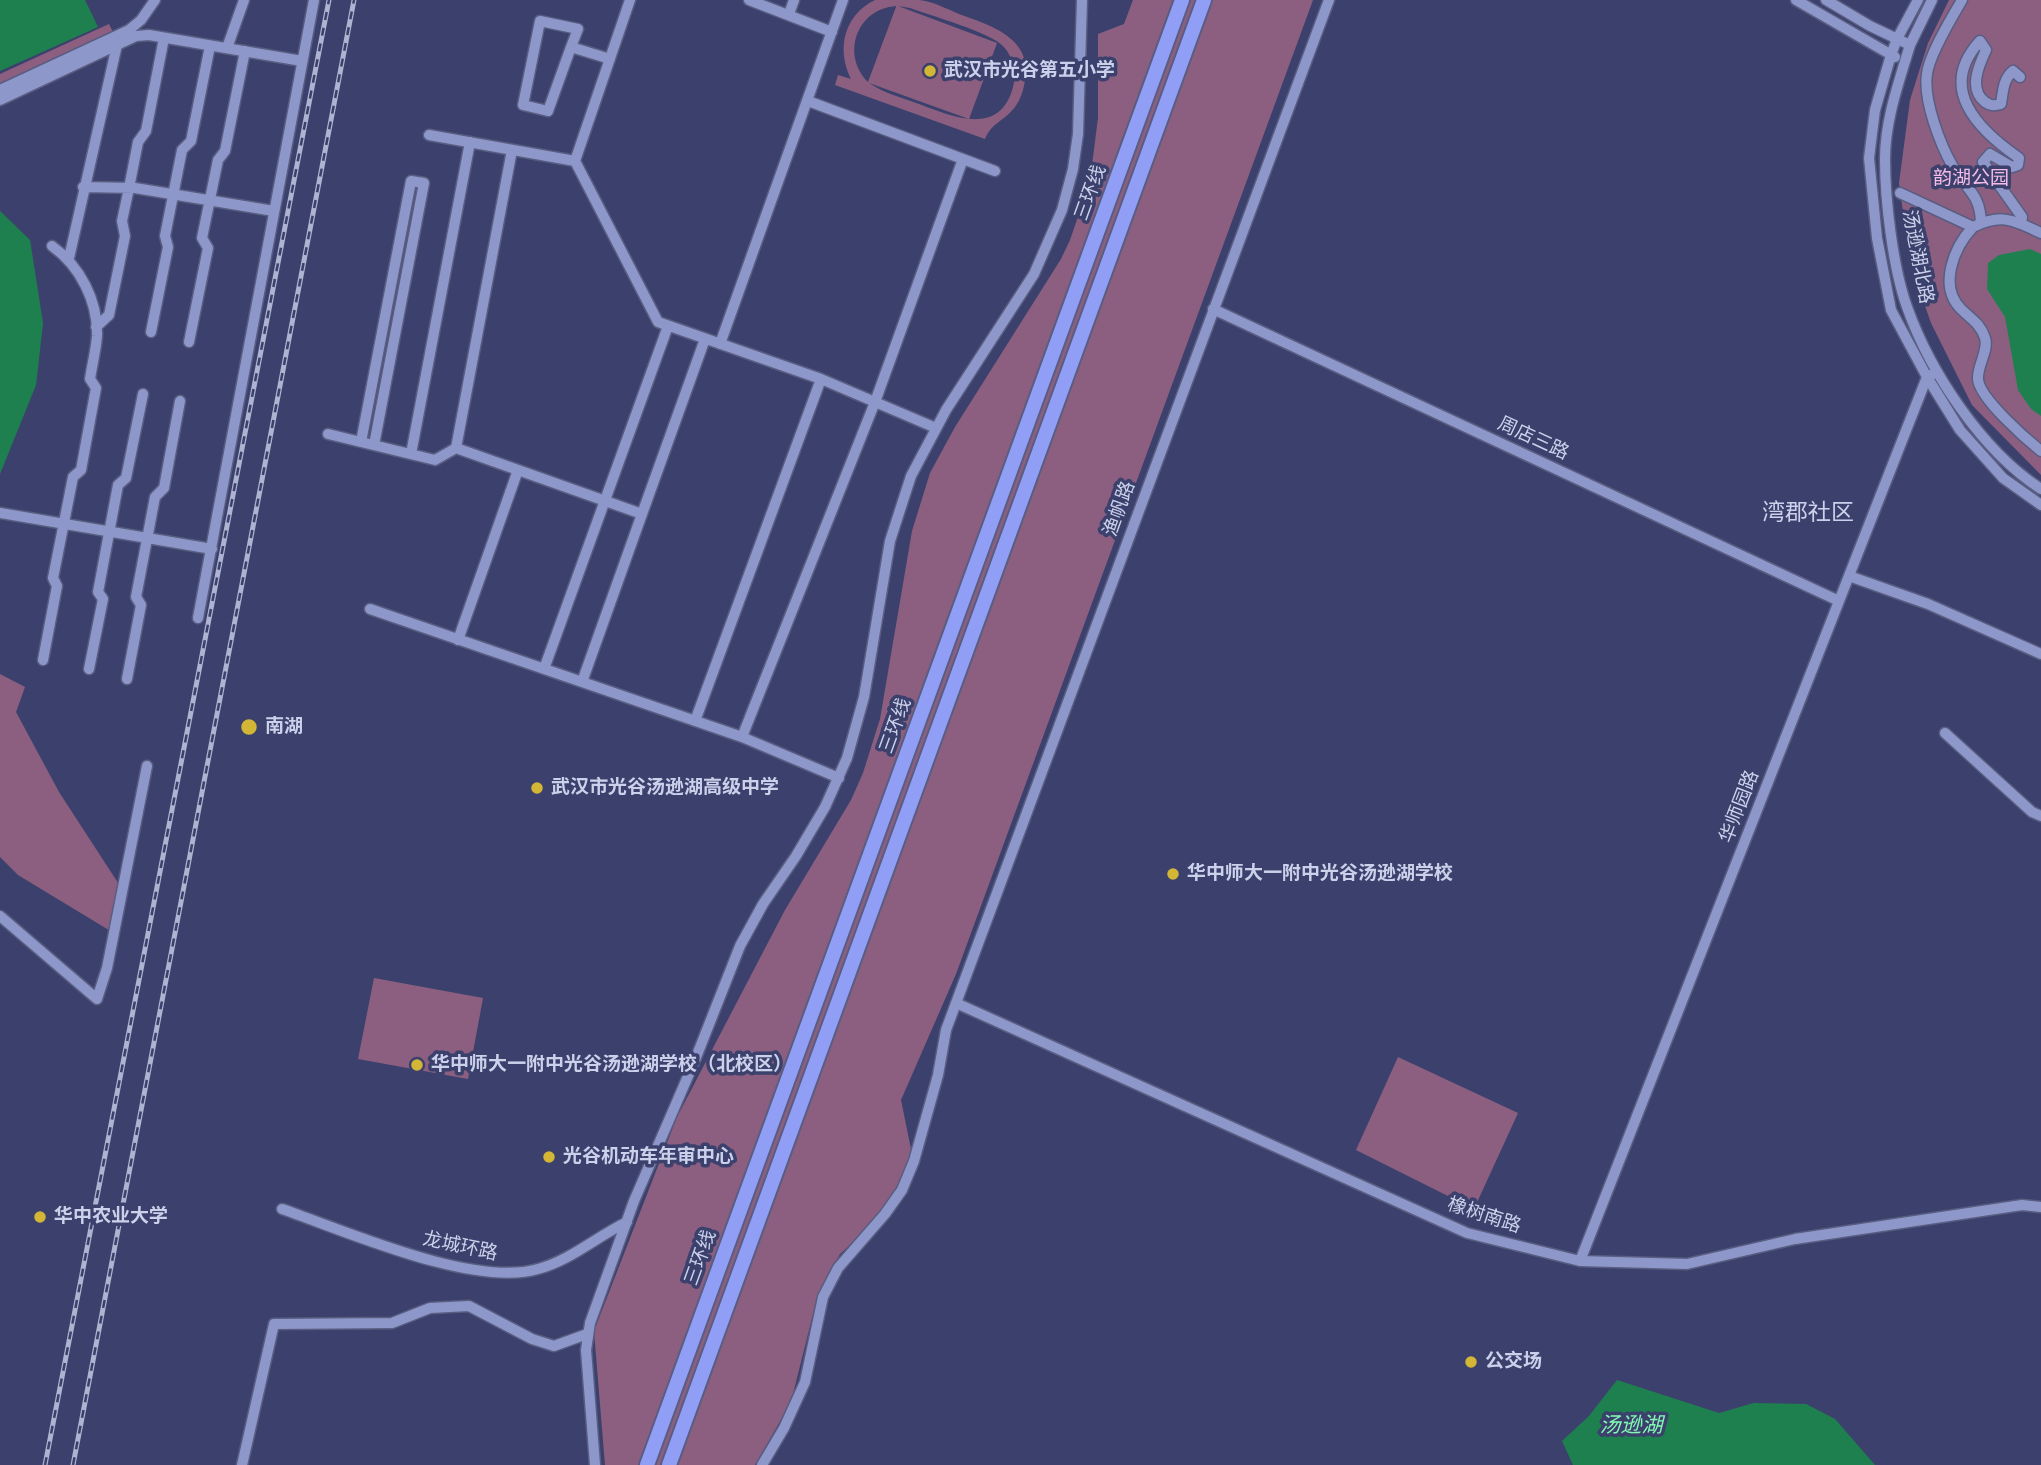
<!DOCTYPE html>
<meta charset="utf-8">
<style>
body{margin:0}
canvas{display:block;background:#3b416c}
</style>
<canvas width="2041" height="1465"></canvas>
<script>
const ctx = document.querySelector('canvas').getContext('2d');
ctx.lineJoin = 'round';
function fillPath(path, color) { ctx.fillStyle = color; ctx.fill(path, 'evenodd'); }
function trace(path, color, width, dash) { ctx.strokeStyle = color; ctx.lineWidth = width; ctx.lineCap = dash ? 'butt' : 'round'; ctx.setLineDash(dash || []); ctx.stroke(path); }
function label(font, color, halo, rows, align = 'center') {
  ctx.font = font + ' Signika,"Noto Sans SC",sans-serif'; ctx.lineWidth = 7; ctx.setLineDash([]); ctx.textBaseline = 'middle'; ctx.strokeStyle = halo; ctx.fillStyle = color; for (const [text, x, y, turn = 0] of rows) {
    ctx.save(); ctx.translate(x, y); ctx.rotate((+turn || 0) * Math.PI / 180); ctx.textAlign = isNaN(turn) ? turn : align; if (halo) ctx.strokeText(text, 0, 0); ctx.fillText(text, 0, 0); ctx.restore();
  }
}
fillPath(new Path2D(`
 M875,0C889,0 904,0 919,0C932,1 947,9 959,14C995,27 1038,40 1023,90C1014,121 993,118 985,139L835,85L838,75L851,79C836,49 844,15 875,0ZM896,6V7L868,82C841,55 856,9 896,6ZM898,6L910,8C931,16 991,32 1004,47C1013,57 1017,75 1013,87C1000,138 951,116 919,104C902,98 884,93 869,83L969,119L997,43Z
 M1133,0H1313L956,974L901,1100L913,1159L881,1216L840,1254L817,1298L791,1402L755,1465H605L594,1331L677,1117L785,910L851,800L863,773L880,719L912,531L930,473L955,427L1061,259L1070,240L1081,208L1092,165L1098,118V34L1124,24Z
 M1949,0H2041V475L1972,405L1931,323L1910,263L1899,183L1910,100L1928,43Z
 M109,24L113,32L0,84V74Z
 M0,674L25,687L16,712L59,792L122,889L117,935L18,875L0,857Z
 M374,978L483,998L468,1079L358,1059Z
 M1398,1057L1518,1113L1474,1209L1356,1150Z`), '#8c5f81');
fillPath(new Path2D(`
 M0,0H85L98,27L0,71Z
 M0,211L30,240L43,323L36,385L0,474Z
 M2030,249L2041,254V416L2031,409L2018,390L2005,317L1987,289L1988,263L1999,255Z
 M1617,1380L1719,1413L1754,1403L1806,1404L1835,1419L1875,1465H1573L1562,1441L1589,1416Z`), '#1f804f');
const minor = new Path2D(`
 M630,0L575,161L658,322L821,379L936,428
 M749,0L832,32
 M1796,0L1895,57
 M1826,0L1870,26L1910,45C1899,82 1885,120 1885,159C1885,201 1893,268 1907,307C1930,372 1982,451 2041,489
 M1918,0L1897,39L1891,55L1875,110L1869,158L1877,238L1891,310L1927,377L1960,430L2003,478L2041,505
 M1962,0C1952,17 1929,55 1927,74C1923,100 1940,144 1953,167C1967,191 1980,193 1981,223
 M789,14L794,0
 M1910,45L1932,0
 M571,47L578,29L540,21L523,105L548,111L571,47L610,59
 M227,48L244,0
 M2020,77L2013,71C2003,79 2003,92 2001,104C1994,106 1991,106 1985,102C1968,89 1979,65 1986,50L1980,41C1937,88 1977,129 2019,158L2018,165L2012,167L1990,154L1983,162L2022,217L2021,224
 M0,90L129,30L141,20L155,0
 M0,100L136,36L149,35L302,61
 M808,101L995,171
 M429,135L575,161
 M83,187L135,188L274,211
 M1900,193L1973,227C2002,213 2013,220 2041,233
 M1973,227C1954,247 1938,286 1961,309C1971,319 1980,323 1985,338C1989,350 1977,366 1978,379C1979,398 2026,439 2041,451
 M69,258L117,45
 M1213,309L1839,601
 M96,327L109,315L125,236L122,221L129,188L138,142L146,131L164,38
 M151,332L168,247L165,236L182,150L191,141L210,46
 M189,342L208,248L202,238L218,160L225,151L245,51
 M720,344L843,0
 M328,434L435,460L456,448L642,514L705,339
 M361,442L411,181L424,183L374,445
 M456,448L512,150
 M411,454L470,142
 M0,513L212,549
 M1849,576L1928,604L2041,654
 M370,609L742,737L839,778
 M198,618L314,0
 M458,640L518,470
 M43,660L57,586L53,578L73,477L81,470L96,388L90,379C92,365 96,350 97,336C98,301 80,266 52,246
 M89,669L103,599L98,592L118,485L126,478L143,394
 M544,669L668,326
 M127,679L141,605L136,597L155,497L164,488L180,401
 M582,682L642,514
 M695,721L821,379
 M1945,733L2032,812L2041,816
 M742,737L875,402L963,159
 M0,916L97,999L107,968L147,766
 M956,1003L1467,1233L1580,1261L1687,1264L1795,1239L2022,1205L2041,1207
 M282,1209C346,1231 474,1288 538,1269C571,1260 596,1237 627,1222
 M1580,1261L1927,377L1937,372
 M242,1465L274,1324L392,1323L430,1308L469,1306L532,1339L554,1346L587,1334
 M595,1465L586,1350L590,1323L634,1201L695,1060L740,946L763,904L796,856L825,807L847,758L864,697L890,541L911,476L946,410L1034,274L1062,210L1073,169L1078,134L1082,0
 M762,1465L784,1428L805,1382L823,1297L838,1268L885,1214L902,1190L914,1161L938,1075L946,1030L1329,0`);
const highway = new Path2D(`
 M647,1465L1182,0
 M669,1465L1204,0`);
trace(minor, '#585d81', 13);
trace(highway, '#585d81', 18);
trace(minor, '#8e97c9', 10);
trace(highway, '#909ef6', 14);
const rail = new Path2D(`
 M45,1465L329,0
 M73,1465L354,0`);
trace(rail, '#adb3d0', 5);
trace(rail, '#3b416c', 2.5, [8]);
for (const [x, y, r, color] of [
 [930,71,7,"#d3b635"],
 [249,727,9,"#d3b635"],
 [537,788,7,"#d3b635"],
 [1173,874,7,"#d3b635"],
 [417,1065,7,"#d3b635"],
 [549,1157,7,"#d3b635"],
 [40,1217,7,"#d3b635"],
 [1471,1362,7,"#d3b635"]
]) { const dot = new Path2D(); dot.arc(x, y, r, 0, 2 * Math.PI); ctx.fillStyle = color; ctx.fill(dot); trace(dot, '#3b416c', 2.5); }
label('bold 19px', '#cbd1eb', '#3b416c', [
 ["武汉市光谷第五小学",944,71],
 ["南湖",265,727],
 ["武汉市光谷汤逊湖高级中学",551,788],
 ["华中师大一附中光谷汤逊湖学校",1187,874],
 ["华中师大一附中光谷汤逊湖学校（北校区）",431,1065],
 ["光谷机动车年审中心",563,1157],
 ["华中农业大学",54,1217],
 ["公交场",1485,1362]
], 'left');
label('19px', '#f6bbe7', '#3b416c', [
 ["韵湖公园",1971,179]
]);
label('19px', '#cbd1eb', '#3b416c', [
 ["三环线",1091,193,-70],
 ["汤逊湖北路",1917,257,79],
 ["周店三路",1533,439,25],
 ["渔帆路",1120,509,-70],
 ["三环线",896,726,-70],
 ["华师园路",1740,807,-69],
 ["橡树南路",1484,1216,18],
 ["龙城环路",460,1247,12],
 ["三环线",701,1258,-70]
]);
label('italic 21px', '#82f9b3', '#3b416c', [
 ["汤逊湖",1631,1426]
]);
label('23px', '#cbd1eb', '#3b416c', [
 ["湾郡社区",1808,514]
]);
</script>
